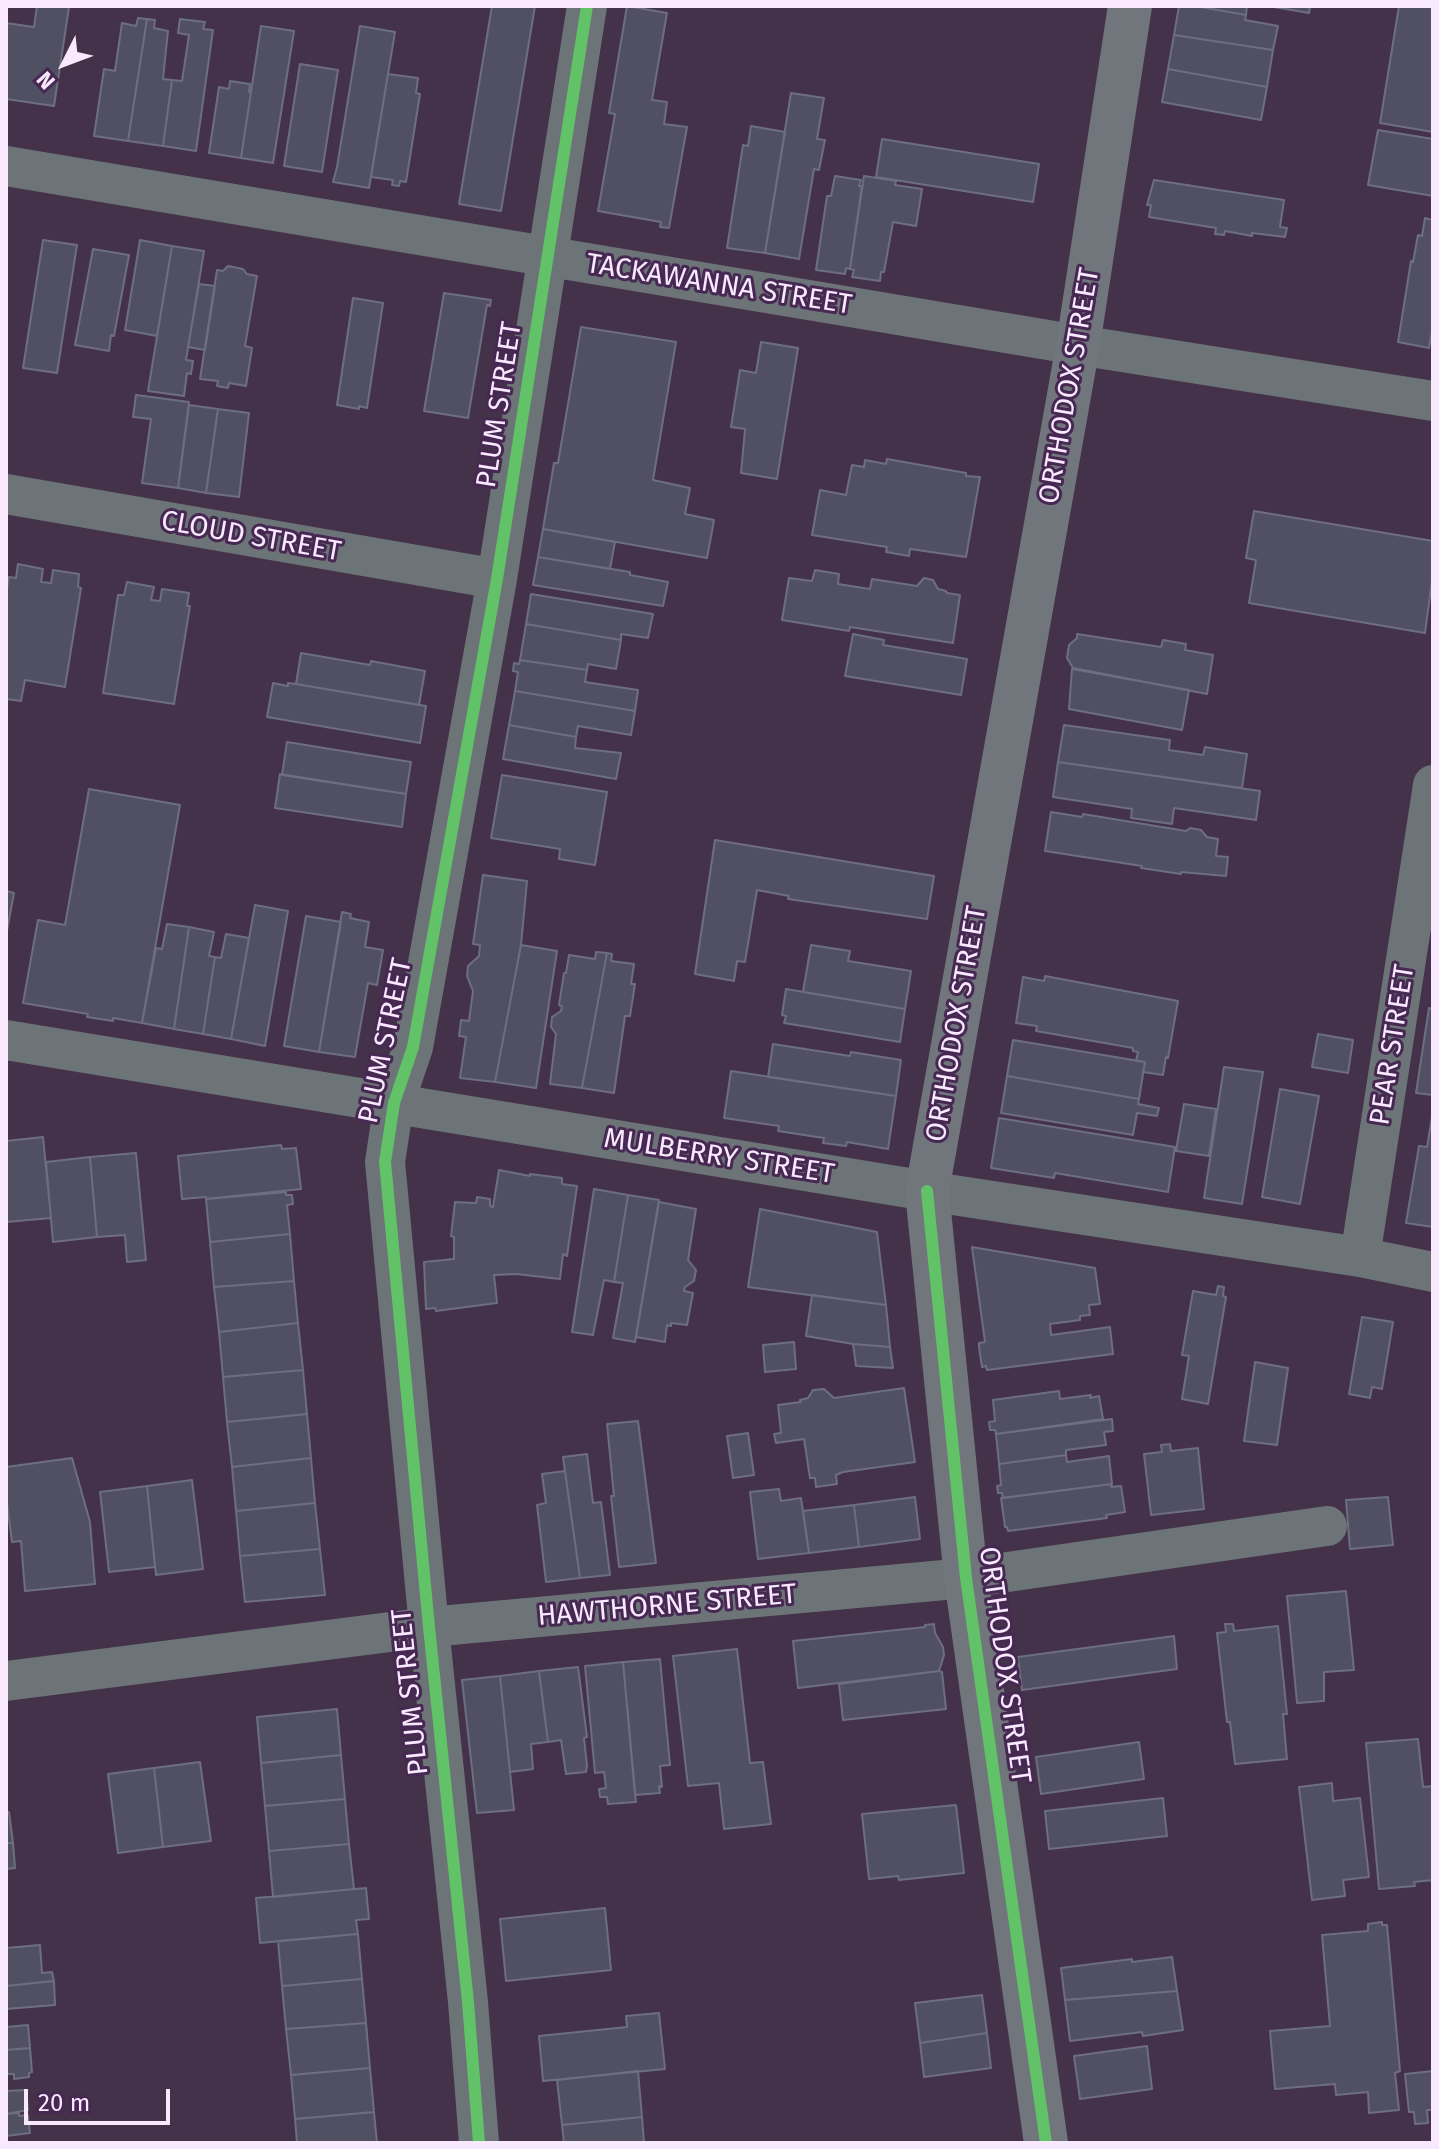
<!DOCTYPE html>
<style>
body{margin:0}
#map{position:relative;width:1439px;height:2149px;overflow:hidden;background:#433249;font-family:"Fira Sans",sans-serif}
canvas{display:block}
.frame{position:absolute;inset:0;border:8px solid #f8e9fe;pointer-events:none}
.north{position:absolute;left:24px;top:24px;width:80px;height:80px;-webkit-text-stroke:6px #472853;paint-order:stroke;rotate:228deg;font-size:22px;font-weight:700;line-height:32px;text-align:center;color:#f8e9fe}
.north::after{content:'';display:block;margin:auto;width:28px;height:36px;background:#f8e9fe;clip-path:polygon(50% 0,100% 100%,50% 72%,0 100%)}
.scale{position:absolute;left:24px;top:2089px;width:146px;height:36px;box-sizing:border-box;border:4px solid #f8e9fe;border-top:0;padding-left:10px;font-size:24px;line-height:28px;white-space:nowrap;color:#f8e9fe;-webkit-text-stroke:6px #472853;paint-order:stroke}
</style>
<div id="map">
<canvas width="1439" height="2149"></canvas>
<div class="frame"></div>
<div class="north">N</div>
<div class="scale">20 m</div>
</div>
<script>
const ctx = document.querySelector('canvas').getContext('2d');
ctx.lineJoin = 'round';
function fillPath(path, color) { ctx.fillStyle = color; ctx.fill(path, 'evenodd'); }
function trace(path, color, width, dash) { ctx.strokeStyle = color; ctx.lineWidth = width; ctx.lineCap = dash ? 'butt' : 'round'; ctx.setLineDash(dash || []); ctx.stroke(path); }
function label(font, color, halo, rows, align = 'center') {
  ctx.font = font + ' "Fira Sans",sans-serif'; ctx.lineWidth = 6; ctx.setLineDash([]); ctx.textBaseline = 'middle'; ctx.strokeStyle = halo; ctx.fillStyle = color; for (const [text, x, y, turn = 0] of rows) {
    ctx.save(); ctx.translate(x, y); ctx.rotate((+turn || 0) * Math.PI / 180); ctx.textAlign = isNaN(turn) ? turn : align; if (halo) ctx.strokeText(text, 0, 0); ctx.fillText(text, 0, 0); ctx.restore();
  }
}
const building = new Path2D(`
 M37,6L69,7L54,106L6,99V23L34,27Z
 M492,6H535L501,211L459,204Z
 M627,6L667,13L652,100L667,102L664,124L687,127L669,228L660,227L661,222L598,211L615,114L609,113Z
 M1179,6H1195L1246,15L1245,20L1278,26L1273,50L1174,35Z
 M1195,6H1247L1246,15Z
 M1268,6H1310L1309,13Z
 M1399,6H1433V132L1380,123Z
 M138,18L147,19L128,141L94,136L104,69L115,71L122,23L136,26Z
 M147,19L155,20L154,28L168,31L163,79L172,80L163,146L128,141Z
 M180,19L205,22L203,29L213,30L196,151L163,146L172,80L182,81L189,35L178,33Z
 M261,26L294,31L273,163L241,158Z
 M360,26L395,32L369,188L333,182L337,167Z
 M1174,35L1273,50L1267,87L1168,69Z
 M300,64L338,70L322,172L284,166Z
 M1168,69L1267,87L1261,120L1162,102Z
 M388,74L418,78L416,93L420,94L406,182L400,181L399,186L392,185L393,180L371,177Z
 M230,81L250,84L249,92H251L241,158L209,153L219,87L229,89Z
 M791,93L824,98L817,139L825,140L819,170L814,169L799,259L765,253Z
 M751,126L785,132L765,253L727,248L743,145L748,146Z
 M1378,130L1433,139V196L1368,185Z
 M882,139L1039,164L1033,202L876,177Z
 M835,176L861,180L859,186H862L850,269L846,268L845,274L816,270L827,196H831Z
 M864,176L896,181L895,185L922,189L916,226L893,222L884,272H881L880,281L852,277L854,270L850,269Z
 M1154,180L1284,200L1280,227L1287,228L1285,237L1252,233V236L1225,231L1224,235L1215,234L1216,228L1149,217L1151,205H1147Z
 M1425,218L1433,220V325L1429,348L1398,342L1411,261L1413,262L1418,235L1422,236Z
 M43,240L77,245L57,373L23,368Z
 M140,240L172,246L157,336L125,330Z
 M172,246L204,251L186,360L193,361L191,374L187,373L184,396L148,391Z
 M93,249L129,255L114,336L111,335L109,351L75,345Z
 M228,266L243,269L247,274L257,276L245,346L252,348L246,386L229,383L228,388L217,386L218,381L200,379L217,270L223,271Z
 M199,284L215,286L205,350L188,347Z
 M444,293L491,300L490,306L487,305L468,418L424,411Z
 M353,298L383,303L367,408L359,406V409L337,405Z
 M581,327L676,342L653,480L690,488L685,514L714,520L707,558L543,529L554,463H558Z
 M761,342L798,348L777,479L741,473L745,429L731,427L740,370L756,373Z
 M136,395L189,402L178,488L142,483L151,419L133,417Z
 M189,405L218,409L206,493L178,488Z
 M218,409L249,413L239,497L206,493Z
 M887,459L966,473V476L980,477L966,557L910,549L909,556L886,552L887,547L812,535L820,490L846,495L852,465L864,467L865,460L886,464Z
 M1254,511L1433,541V573L1425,633L1249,603L1256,560L1246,558Z
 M543,529L615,542L610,569L538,557Z
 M538,557L630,572V575L668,582L663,606L533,585Z
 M18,564L43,569L41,582L51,583L53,570L79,574L78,587L81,588L65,687L25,680L21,701L6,699V595L9,577L16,578Z
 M815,570L839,574L838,584L870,589L872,579L917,586L924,578L933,580L938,589L946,591L947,593L960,595L953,643L850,627L849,631L782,620L789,578L812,581Z
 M127,582L154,587L151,600L160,601L162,589L189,593L187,606H190L174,704L103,693L118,595H124Z
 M531,594L653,614L648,638L621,634V640L526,624Z
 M526,624L621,640L616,669L588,664L587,670L520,660Z
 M853,634L884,640L883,645L967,659L961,695L845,676Z
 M1077,634L1161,647L1163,640L1186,644L1185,650L1213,655L1207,694L1073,668L1067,658L1069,645L1077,638Z
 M301,653L370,665L371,661L425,671L419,705L296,684Z
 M520,660L587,670L585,682L638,690L635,711L515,691L518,672L513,671L514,663L519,664Z
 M1072,669L1189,690L1182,730L1069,709Z
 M273,683L288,686V683L296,684L426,706L420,743L267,717Z
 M515,691L635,711L631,735L578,726L576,737L509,725Z
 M509,725L576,737L575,748L621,753L616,779L503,759Z
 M1064,725L1170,740L1169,750L1203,755L1205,747L1247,754L1242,788L1058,762Z
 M287,742L411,762L406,794L282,775Z
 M1058,762L1260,791L1256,820L1174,808L1172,824L1131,818L1132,809L1053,797Z
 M280,774L406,794L402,827L275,808Z
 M502,775L607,792L595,865L559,859L560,849L491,838Z
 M89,789L180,805L142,1023L113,1018V1021L87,1017L88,1014L23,1003L38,920L65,925Z
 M1051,812L1082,817L1083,814L1186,831L1190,828L1201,830L1207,837L1218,839L1216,856L1228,857L1226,876L1181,872V874L1141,868L1142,866L1045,851Z
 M715,840L934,876L927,919L788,899L789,896L757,890L745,962L737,961L734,981L695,974Z
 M483,875L527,881L521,945L495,1082L460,1078L466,1037L459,1036L461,1020L469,1021L473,991L467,976L468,966L479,956L480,945L473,944Z
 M6,891L14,893L6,936Z
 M255,905L288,911L265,1046L231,1039Z
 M342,912L351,914L350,918L369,922L365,947L383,950L377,985L368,983L355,1057L319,1052Z
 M306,916L341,922L319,1052L284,1046Z
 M167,924L189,927L174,1029L142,1023L156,948L162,949Z
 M189,927L214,932L209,956L215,957L203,1034L174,1029Z
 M226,934L249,938L231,1039L203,1034L215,957L221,958Z
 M521,945L557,951L536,1088L495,1082Z
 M811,945L850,951L848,961L911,971L905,1009L803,992Z
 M596,952L607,953L582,1088L550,1084L556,1034L551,1027L552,1017L561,1011L562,1006L559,1005L564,973H566L569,955L595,959Z
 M607,953L612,954L611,961L634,964L631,984H635L630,1016H625L614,1093L582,1088Z
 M1045,976L1178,1001L1168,1058L1166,1057L1163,1075L1143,1072L1145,1062L1136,1061L1138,1052L1133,1051V1048L1036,1031L1037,1026L1016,1023L1023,977L1044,981Z
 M786,989L905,1009L900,1042L784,1023L786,1016L782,1015Z
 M1429,1008L1433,1009V1095L1416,1093Z
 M1318,1034L1353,1040L1348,1073L1312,1067Z
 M1013,1040L1145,1062L1139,1099L1007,1076Z
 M773,1044L850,1056L851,1052L901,1060L896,1096L768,1077Z
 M1224,1067L1263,1072L1242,1204L1204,1198Z
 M731,1071L896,1096L888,1149L847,1142L846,1146L823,1143L824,1138L778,1131L779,1126L724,1118Z
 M1007,1076L1139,1099L1138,1104L1159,1108L1157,1116L1137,1113L1133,1135L1001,1113Z
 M1280,1089L1319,1096L1300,1204L1262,1197Z
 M1184,1104L1216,1109L1209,1156L1176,1151Z
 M1432,1117H1433V1227L1406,1223L1419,1146L1427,1147Z
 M999,1118L1175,1147L1168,1192L1055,1173L1054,1178L991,1168Z
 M43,1137L51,1218L6,1222V1141Z
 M281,1145L282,1149L296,1148L301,1189L206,1199V1197L182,1199L178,1156Z
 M136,1153L146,1260L127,1262L125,1235L97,1237L90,1157Z
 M90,1157L97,1237L53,1242L46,1162Z
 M499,1170L530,1176V1174L562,1178V1184L577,1186L567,1256L563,1254L560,1279L516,1274L494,1275L497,1303L436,1311L435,1308L426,1309L424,1262L454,1259V1237L451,1236L455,1202L476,1203L477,1197L490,1199V1206L493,1207Z
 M594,1189L628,1195L614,1282L604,1280L593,1335L572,1332Z
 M286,1192V1195H292L293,1204L287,1205L290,1234L210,1242L206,1199Z
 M628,1195L659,1200L635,1342L613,1338L623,1283L614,1282Z
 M659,1202L696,1209L688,1260L696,1270L694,1281L685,1287L684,1291L693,1293L687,1325L671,1323V1326L667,1325L665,1342L636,1337Z
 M760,1209L877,1232L886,1305L748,1287Z
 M290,1234L294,1281L214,1287L210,1242Z
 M972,1247L1095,1268L1100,1304L1089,1305L1090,1315L1080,1316V1320L1050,1324L1051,1335L1110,1327L1113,1354L987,1370L986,1366L982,1367L979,1347V1343L985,1342Z
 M294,1281L298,1323L219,1332L214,1287Z
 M1218,1286L1224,1287L1223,1296L1226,1297L1208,1404L1182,1399L1189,1356L1182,1355L1193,1291L1216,1295Z
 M812,1295L886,1305L890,1347L853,1344L806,1336Z
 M1362,1317L1393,1322L1382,1389L1372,1387L1370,1398L1349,1394Z
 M298,1323L303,1370L223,1377L219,1332Z
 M794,1342L796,1369L765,1372L763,1345Z
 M853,1344L890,1347L893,1368L856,1366Z
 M1255,1362L1288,1368L1277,1445L1244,1441Z
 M303,1370L307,1414L227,1422L223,1377Z
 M904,1388L915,1462L843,1472L836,1475L837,1484L816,1487L815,1478H810L804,1439L776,1443L774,1434L781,1433L778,1405L801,1402L800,1400L808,1398L813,1390L824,1389L834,1398Z
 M1059,1391L1060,1399L1091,1395L1090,1398L1099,1396L1103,1419L996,1434L995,1430H990L989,1422L995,1421L993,1400Z
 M307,1414L311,1458L232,1467L227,1422Z
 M1112,1419L1113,1431L1104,1432L1106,1445L1066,1450V1455L999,1464L996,1434Z
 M638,1421L656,1563L619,1567L611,1496H614L607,1424Z
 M748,1433L754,1475L733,1478L727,1436Z
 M1170,1444L1171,1451L1198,1448L1204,1509L1151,1515L1144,1454L1162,1452L1161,1445Z
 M587,1454L593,1503L601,1502L610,1575L580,1578L563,1457Z
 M1066,1455L1067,1462L1109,1456L1112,1484L1003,1498L1002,1493H998L997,1486L1001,1485L999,1464Z
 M72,1458L90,1522L95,1584L25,1591L21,1541L12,1542L6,1496V1467Z
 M311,1458L315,1503L236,1511L232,1467Z
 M565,1471L580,1578L546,1582L537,1505L546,1503L542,1474Z
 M192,1480L203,1569L156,1575L147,1486Z
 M1112,1484L1111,1487L1121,1486L1125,1512L1106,1515L1107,1518L1008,1531L1007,1527H1005L1001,1498Z
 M147,1486L155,1567L109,1572L100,1492Z
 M779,1489L781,1501L801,1498L809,1553L758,1559L750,1492Z
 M915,1497L920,1539L859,1547L854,1505Z
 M1388,1497L1393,1545L1350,1549L1346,1500Z
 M315,1503L320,1549L240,1556L236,1511Z
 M854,1505L859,1547L809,1553L803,1511Z
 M320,1549L325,1595L245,1602L240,1556Z
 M1346,1591L1354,1670L1324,1672V1701L1297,1703L1287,1596Z
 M934,1624L935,1633L943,1647L944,1655L939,1671L798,1688L793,1641L925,1627V1625Z
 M1225,1624H1233L1234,1631L1278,1626L1287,1714H1283L1287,1759L1235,1764L1230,1722H1227L1217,1633L1226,1632Z
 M1174,1636L1177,1669L1022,1690L1018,1657Z
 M737,1649L750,1763L763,1762L771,1824L724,1829L719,1783L688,1786L673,1656Z
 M660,1659L670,1765L660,1766L662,1787L659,1786L660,1793L635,1795L623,1662Z
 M623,1662L636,1802L608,1804L607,1797H600L599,1789L606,1788L604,1772L595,1773L585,1666Z
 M578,1667L587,1737L584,1738L587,1766L586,1772L566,1774L561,1740L548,1742L539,1671Z
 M539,1671L548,1742L531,1744L533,1769L510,1772L500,1676Z
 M939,1671L942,1672L946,1709L843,1720L839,1684Z
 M500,1676L514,1810L477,1813L462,1680Z
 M337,1709L341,1755L261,1763L257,1717Z
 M1418,1739L1423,1787L1433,1786V1880L1414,1882L1415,1886L1379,1889L1366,1743Z
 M1139,1742L1144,1779L1041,1794L1036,1757Z
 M341,1755L345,1799L265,1806L261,1763Z
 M200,1762L211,1841L163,1847L154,1768Z
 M154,1768L163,1847L118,1853L108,1774Z
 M1332,1783L1333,1801L1360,1798L1369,1877L1343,1880L1345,1896L1312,1900L1299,1787Z
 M1163,1798L1167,1836L1049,1849L1045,1811Z
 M345,1799L349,1844L269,1851L265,1806Z
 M956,1805L964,1873L899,1880L898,1876L869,1879L862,1814Z
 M6,1812H9L13,1843H6Z
 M6,1843H13L15,1868L6,1869Z
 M349,1844L354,1889L273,1897L269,1851Z
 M366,1888L369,1919L356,1920L358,1934L260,1943L256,1898Z
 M605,1908L611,1970L506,1981L500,1919Z
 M1382,1922V1925H1387L1400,2071L1395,2073L1399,2110L1369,2113L1368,2092L1336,2095L1335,2084L1275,2089L1270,2031L1330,2026L1322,1935L1368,1931V1924Z
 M358,1934L362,1979L282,1986L278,1941Z
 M40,1945L42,1973L52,1972L54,1981L6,1986V1948Z
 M1172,1957L1177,1991L1065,2000L1061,1968L1132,1959V1962Z
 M362,1979L366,2023L286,2029L282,1986Z
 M54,1981L55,2005L6,2009V1986Z
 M1177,1991L1183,2030L1143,2036L1142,2032L1070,2041L1065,2000Z
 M982,1995L987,2033L920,2043L915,2003Z
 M659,2013L665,2069L543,2081L539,2036L627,2027L626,2016Z
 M366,2023L370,2068L291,2075L286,2029Z
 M28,2025L30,2048L6,2050V2027Z
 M987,2033L991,2068L924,2077L920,2043Z
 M1147,2046L1152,2089L1080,2099L1074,2056Z
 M30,2048L32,2072L29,2073V2077L14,2079V2074H6V2050Z
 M370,2068L374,2112L295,2119L291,2075Z
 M638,2071L642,2117L562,2125L557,2080Z
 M1433,2071V2110H1427L1428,2123L1415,2124L1414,2112H1409L1405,2074Z
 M26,2090L28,2110L6,2114V2091Z
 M374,2112L377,2143H297L295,2119Z
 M19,2113V2116L28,2115L30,2133L6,2136V2114Z
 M642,2117L644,2143H564L562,2125Z`);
fillPath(building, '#515063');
trace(building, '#6e6e81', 2);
trace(new Path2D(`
 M6,166L1078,345L1433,401
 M6,494L497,579
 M6,1040L927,1191L1360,1257L1433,1272
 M1360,1257L1433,785
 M6,1681L429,1627L966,1578L1327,1526
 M479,2143L468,2002L429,1627L385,1162L394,1103L413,1047L497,579L587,6`), '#6d7478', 40);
trace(new Path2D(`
 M1046,2143L966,1578L927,1191L1078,345L1130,6`), '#70767c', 44);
trace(new Path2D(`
 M927,1191L966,1578L1046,2143
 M479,2143L468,2002L429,1627L385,1162L394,1103L413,1047L497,579L587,6`), '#61c268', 12);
label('28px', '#f8e9fe', '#472853', [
 ["TACKAWANNA STREET",719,285,9],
 ["ORTHODOX STREET",1070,386,-80],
 ["PLUM STREET",500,405,-81],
 ["CLOUD STREET",251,537,10],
 ["ORTHODOX STREET",957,1024,-80],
 ["PLUM STREET",386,1041,-78],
 ["PEAR STREET",1393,1045,-81],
 ["MULBERRY STREET",719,1157,9],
 ["HAWTHORNE STREET",667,1606,-5],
 ["ORTHODOX STREET",1004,1665,82],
 ["PLUM STREET",411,1692,-96]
]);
</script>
